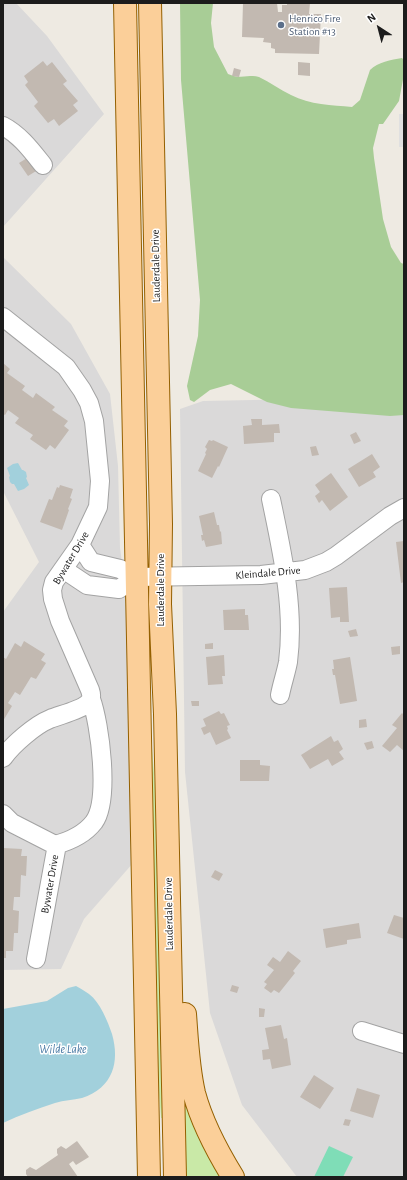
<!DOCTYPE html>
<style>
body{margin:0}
#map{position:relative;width:407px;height:1180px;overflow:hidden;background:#eeeae2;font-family:"Alegreya Sans",sans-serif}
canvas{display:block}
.frame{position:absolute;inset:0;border:4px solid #1c1c1c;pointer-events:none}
.north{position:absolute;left:359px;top:8px;width:40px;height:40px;-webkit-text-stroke:3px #fff;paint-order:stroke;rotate:324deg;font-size:11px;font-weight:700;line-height:16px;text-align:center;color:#1c1c1c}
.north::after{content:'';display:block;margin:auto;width:14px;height:18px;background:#1c1c1c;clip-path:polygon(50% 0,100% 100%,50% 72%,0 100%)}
</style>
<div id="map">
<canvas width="407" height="1180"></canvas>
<div class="frame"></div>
<div class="north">N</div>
</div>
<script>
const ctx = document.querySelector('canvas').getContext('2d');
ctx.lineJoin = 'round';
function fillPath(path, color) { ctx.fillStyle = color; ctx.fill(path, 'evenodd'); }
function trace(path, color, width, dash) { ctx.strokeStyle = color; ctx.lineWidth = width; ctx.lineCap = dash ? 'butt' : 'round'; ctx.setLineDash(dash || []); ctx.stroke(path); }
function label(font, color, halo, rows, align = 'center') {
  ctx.font = font + ' "Alegreya Sans",sans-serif'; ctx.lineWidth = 3; ctx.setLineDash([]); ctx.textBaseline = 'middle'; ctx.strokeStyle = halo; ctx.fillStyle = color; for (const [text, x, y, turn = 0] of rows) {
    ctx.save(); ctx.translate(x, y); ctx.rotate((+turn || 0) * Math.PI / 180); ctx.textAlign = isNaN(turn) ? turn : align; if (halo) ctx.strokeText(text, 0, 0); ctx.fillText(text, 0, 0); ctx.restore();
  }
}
fillPath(new Path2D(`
 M3,3H16L47,36L104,114L3,227Z
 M3,257L71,324L110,394L118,466L120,548L129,613L133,863L84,919L61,969L3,970V612L39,562L3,491Z
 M404,397V1177H297L242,1105L210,1013L185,772L180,409L203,401Z`), '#dad9d9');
fillPath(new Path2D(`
 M150,722L156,799L164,1118H161L154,1034Z
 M181,1088L225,1177H181Z`), '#c9e9a7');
fillPath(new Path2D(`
 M180,3H213L211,23L214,47L228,74C241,80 250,74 259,77C270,82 280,90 291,95C310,105 332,105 352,107L360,100L370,70C378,62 391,60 402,58L404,60V74L399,101L383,124H379L373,148L374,158L383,219L391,247L401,263L404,264V415L390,416L291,408L267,402L231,384L210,390L194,402L190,400L187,386L198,336L200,300L181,80Z`), '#a8cd96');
fillPath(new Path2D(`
 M329,1146L353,1157L343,1177H314Z`), '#7fddb7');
fillPath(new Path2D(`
 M399,114H404V147H399Z`), '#e0e0e0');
fillPath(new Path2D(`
 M18,463L22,470H23L26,472L27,477L26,478L29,485L24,489L18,491L14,484H12L10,482L9,477L10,476L7,468L13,464Z
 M76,986C81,989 85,991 89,994C100,1002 108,1022 112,1034C120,1062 113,1088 82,1098C73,1100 64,1100 55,1103C37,1109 20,1115 3,1123V1009L47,1001L68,988Z`), '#a2d0dc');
fillPath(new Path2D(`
 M243,3H277L278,12H282V5H287V3H310L309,14H321L319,54L275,53V49L271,48V43L263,42L264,38L242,37Z
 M43,61L47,66L52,62L67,81L63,84L78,101L73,105L78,111L59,126L54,119L48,123L34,106L38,102L25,85L28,82L24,76Z
 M298,62L310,63V76L298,75Z
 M234,68L241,70L239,77L232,76Z
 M32,155L41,168L28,176L19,163Z
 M3,363L10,369L7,373L25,386L22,390L33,398L36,393L55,407L52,410L68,421L64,426L69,430L55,449L50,445L46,450L30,439L33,435L15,423L19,418L8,410L5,415L3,414Z
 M251,419H262V425L279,424L280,433H274V442L244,444L243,426L252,425Z
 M356,432L361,441L354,444L350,435Z
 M209,440L212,441L213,440L228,447L219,467L218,466L212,478L198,471L206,454L205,453L207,449L205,447Z
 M316,446L319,455L312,456L310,447Z
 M372,454L380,467L373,472L376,477L359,487L348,469Z
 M331,473L348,497L330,511L322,500L319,503L315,496L320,492L315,485Z
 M60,485L73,489L70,498L72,499L68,509L69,510L62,530L40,522L49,499L52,500L57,487L59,488Z
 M214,512L217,525H219L220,532L221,531L222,544L206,547L204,540L202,541L201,535H203L199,516Z
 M404,541V582L401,583L396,542Z
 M347,587L349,622H340V617L331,618L329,588Z
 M245,609V615H248L249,630H224L223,610Z
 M356,629L358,636L350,637L348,631Z
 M24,641L45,654L41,660L46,663L36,679L31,677L20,695L15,692L8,703L12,706L3,721V657L6,659L15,643L21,647Z
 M213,643V649H205V644Z
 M400,646V654L392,655L391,647Z
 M224,655L225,676H222L223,684L208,685L206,657Z
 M350,657L357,701L340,704L335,675H333L332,669H334L333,660Z
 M191,701H199V706H192Z
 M219,711L221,714L224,713L230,725L227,726L228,729L227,730L231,738L216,745L210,732L204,735L201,728L206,726L203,719Z
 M402,713L404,715V751L397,745L390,752L382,746L397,728L392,725Z
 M366,719L367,727L359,728V720Z
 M331,736L334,742L338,740L343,749L339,752L344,759L332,766L328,759L310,769L301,755Z
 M372,741L374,748L367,750L364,743Z
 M240,760H260V765L270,766L269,781H240Z
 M3,848L22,849L21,856H27L26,876L21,875L20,897H14L13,910L19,911L18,933H14L13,951H6V958H3Z
 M215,870L223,874L219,881L211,877Z
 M394,915L404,918V939L387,933Z
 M359,923L361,938L347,940V944L326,948L323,929Z
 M288,951L301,961L293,971L295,973L279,993L274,990L271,993L264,988L267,984L264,982L274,970L267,965L273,957L280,962Z
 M232,985L239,987L237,993L230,991Z
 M259,1008L265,1009L264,1017H259Z
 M281,1025L284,1039L287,1038L291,1065L272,1069L270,1059L263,1060L262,1050L269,1049L265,1028Z
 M314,1075L334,1088L320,1109L300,1097Z
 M357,1088L380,1095L373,1118L350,1111Z
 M345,1119L351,1120L349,1126L343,1125Z
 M77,1141L89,1157L76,1165L73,1161L69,1164L78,1177H28L26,1174V1170L30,1167L36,1170L58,1155L57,1153V1149L61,1146L66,1149Z`), '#c2b9b1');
const minor = new Path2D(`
 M3,126C20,135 31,150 43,165
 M3,317L66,367L82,390L89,403L94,421L100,481L98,507L80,545L54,582L52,590L53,599L60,621L90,690C92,696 92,700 87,704C80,710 60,715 50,719C35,725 12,745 3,758
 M271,499C282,552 295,608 288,662C286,673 282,684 280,695
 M80,545L91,562L120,569L137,577L261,575L305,570L326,562L336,556L390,516L404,508
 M63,569L87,585L119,589L137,577
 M3,814L12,823L55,845L56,850L36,959
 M55,845C70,841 84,835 94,822C110,800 100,724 91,699
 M362,1031L404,1044`);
const major = new Path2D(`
 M125,3L149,1177
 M150,3L161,524L160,604L165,714L175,1177
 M185,1014C187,1040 188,1067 194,1093C202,1123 217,1151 233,1177`);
trace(minor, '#a3a3a3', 20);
trace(major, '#946000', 24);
trace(minor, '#fff', 18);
trace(major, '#fbcf99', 22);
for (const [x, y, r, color] of [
 [281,25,4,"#5c6f8a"]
]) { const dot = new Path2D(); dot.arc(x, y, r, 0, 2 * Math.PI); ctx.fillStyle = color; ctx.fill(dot); trace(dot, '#fff', 1.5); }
label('11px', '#4e5e75', '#fff', [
 ["Henrico Fire",289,19],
 ["Station #13",289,32]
], 'left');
label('11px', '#1c1c1c', '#fff', [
 ["Lauderdale Drive",156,266,-91],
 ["Bywater Drive",71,558,-59],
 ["Kleindale Drive",268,573,-5],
 ["Lauderdale Drive",161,590,-90],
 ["Bywater Drive",50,884,-80],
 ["Lauderdale Drive",169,914,-91]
]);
label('italic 12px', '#4678a3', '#fff', [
 ["Wilde Lake",63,1049]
]);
</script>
